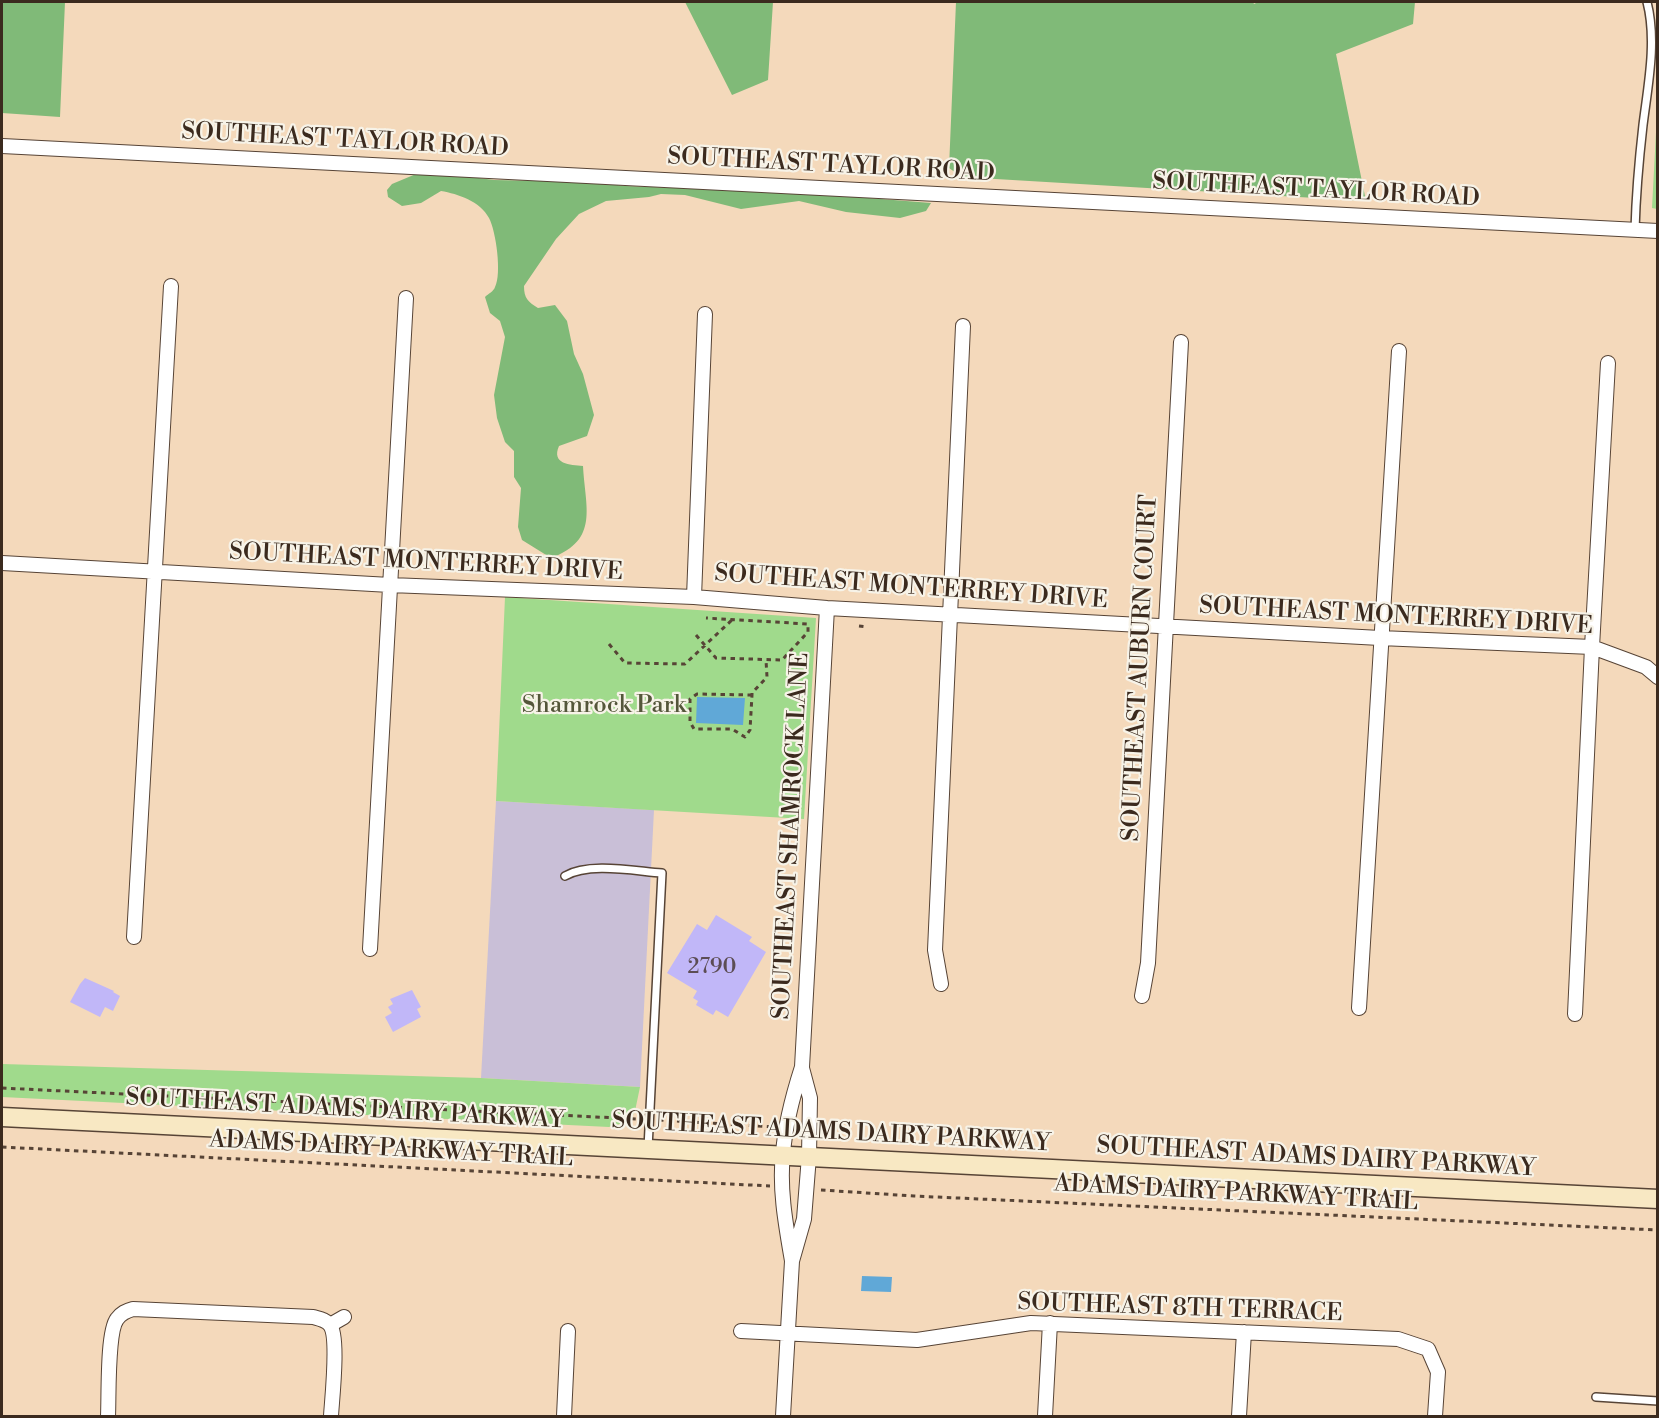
<!DOCTYPE html>
<style>
body{margin:0}
#map{position:relative;width:1659px;height:1418px;overflow:hidden;background:#f4d9bb;font-family:"Libre Bodoni",serif}
canvas{display:block}
.frame{position:absolute;inset:0;border:3px solid #3b2a1e;pointer-events:none}
</style>
<div id="map">
<canvas width="1659" height="1418"></canvas>
<div class="frame"></div>
</div>
<script>
const ctx = document.querySelector('canvas').getContext('2d');
ctx.lineJoin = 'round';
function fillPath(path, color) { ctx.fillStyle = color; ctx.fill(path, 'evenodd'); }
function trace(path, color, width, dash) { ctx.strokeStyle = color; ctx.lineWidth = width; ctx.lineCap = dash ? 'butt' : 'round'; ctx.setLineDash(dash || []); ctx.stroke(path); }
function label(font, color, halo, rows, align = 'center') {
  ctx.font = font + ' "Libre Bodoni",serif'; ctx.lineWidth = 4.5; ctx.setLineDash([]); ctx.textBaseline = 'middle'; ctx.strokeStyle = halo; ctx.fillStyle = color; for (const [text, x, y, turn = 0] of rows) {
    ctx.save(); ctx.translate(x, y); ctx.rotate((+turn || 0) * Math.PI / 180); ctx.textAlign = isNaN(turn) ? turn : align; if (halo) ctx.strokeText(text, 0, 0); ctx.fillText(text, 0, 0); ctx.restore();
  }
}
fillPath(new Path2D(`
 M496,801L654,810L640,1087L481,1078Z`), '#c9bfd7');
fillPath(new Path2D(`
 M1657,113V209L1652,208Z
 M505,597L816,618L804,819L496,801Z
 M2,1064L481,1078L640,1087L635,1111L630,1121L609,1127L2,1097Z`), '#a0da8c');
fillPath(new Path2D(`
 M2,2H65L60,117L2,113Z
 M685,2H773L768,80L732,95Z
 M956,2H1253L1254,4L1258,2H1415L1413,24L1336,54L1366,201L962,177L949,168Z
 M416,174L456,175L494,180L591,182L626,186L806,193L931,203L926,211L900,218L846,212L799,201L741,209L685,195L661,194L649,197L606,201L579,214L556,239L524,286C524,298 528,302 538,308L555,305L567,321L574,354L583,374L594,415L587,436L559,446C551,464 570,465 583,466C585,507 600,540 551,558L522,540L518,527L521,488L514,477V451L505,442L497,418L494,395L505,337L500,321L490,313L485,297C488,294 494,291 495,287C502,274 496,231 489,218C480,201 458,194 441,191L421,203L402,206L388,197L387,190L392,184Z`), '#80ba78');
fillPath(new Path2D(`
 M697,697L745,698L743,725L696,723Z
 M862,1276L892,1277L891,1292L861,1291Z`), '#60a8d7');
fillPath(new Path2D(`
 M716,915L752,937L749,941L766,952L728,1017L716,1010L713,1015L696,1005L698,1001L693,998L697,991L667,973L697,924L707,930Z
 M85,978L114,991L113,992L120,996L113,1011L105,1007L100,1017L70,1002L80,984Z
 M412,990L421,1007L417,1009L421,1017L393,1032L385,1017L392,1013L388,1007L393,1004L390,999Z`), '#c1b7f8');
const lane = new Path2D(`
 M1635,230C1636,194 1639,160 1643,125C1648,85 1657,41 1647,2
 M565,876C589,862 634,871 662,873L648,1148
 M1596,1397L1658,1401`);
const street = new Path2D(`
 M2,146L1658,231
 M2,563L390,585L694,597L827,608L1380,638L1592,647L1646,667L1658,677
 M694,597L705,314
 M134,937L171,286
 M370,949L406,298
 M941,984L935,950L963,326
 M1142,996L1148,963L1181,342
 M1359,1008L1399,351
 M1575,1014L1592,647L1608,363
 M792,1261C786,1226 779,1189 783,1154C785,1124 793,1095 802,1067L827,608
 M330,1325L344,1317
 M741,1331L917,1340L1031,1323L1398,1339L1428,1349L1438,1372L1435,1416
 M108,1416C109,1397 107,1332 117,1319C121,1313 126,1311 133,1309L313,1317C320,1319 326,1320 330,1325C339,1337 332,1399 331,1416
 M564,1416L568,1331
 M783,1416L792,1261L804,1219L809,1156L810,1098L802,1068
 M1045,1416L1050,1323
 M1239,1416L1244,1332`);
const secondary = new Path2D(`
 M2,1117L1658,1199`);
trace(lane, '#574436', 10);
trace(street, '#574436', 16);
trace(secondary, '#574436', 21);
trace(new Path2D(`
 M859,626L867,627
 M696,635L716,658L782,660L808,632V624L706,618
 M609,644L625,663L685,664L733,619
 M752,695L697,694L690,699V722L694,729H732L745,737L750,730L752,695V693L767,677L766,660
 M2,1088L638,1119
 M659,1120L773,1127
 M2,1147L770,1186
 M821,1190L914,1196L1658,1230`), '#574436', 3, [4.5, 4.5]);
trace(lane, '#fff', 7);
trace(street, '#fff', 14);
trace(secondary, '#f8e8c3', 18);
label('21px', '#5c4d54', null, [
 ["2790",712,968]
]);
label('24px', '#3b2a1e', '#f7f3e8', [
 ["SOUTHEAST TAYLOR ROAD",345,141,3],
 ["SOUTHEAST TAYLOR ROAD",831,166,3],
 ["SOUTHEAST TAYLOR ROAD",1316,191,3],
 ["SOUTHEAST MONTERREY DRIVE",426,563,3],
 ["SOUTHEAST MONTERREY DRIVE",911,588,4],
 ["SOUTHEAST MONTERREY DRIVE",1396,617,3],
 ["SOUTHEAST AUBURN COURT",1141,668,-87],
 ["SOUTHEAST SHAMROCK LANE",792,836,-87],
 ["SOUTHEAST ADAMS DAIRY PARKWAY",345,1110,3],
 ["SOUTHEAST ADAMS DAIRY PARKWAY",831,1133,3],
 ["ADAMS DAIRY PARKWAY TRAIL",391,1150,3],
 ["SOUTHEAST ADAMS DAIRY PARKWAY",1316,1158,3],
 ["ADAMS DAIRY PARKWAY TRAIL",1236,1194,3],
 ["SOUTHEAST 8TH TERRACE",1180,1309,2]
]);
label('24px', '#54563a', '#f7f3e8', [
 ["Shamrock Park",604,706]
]);
</script>
